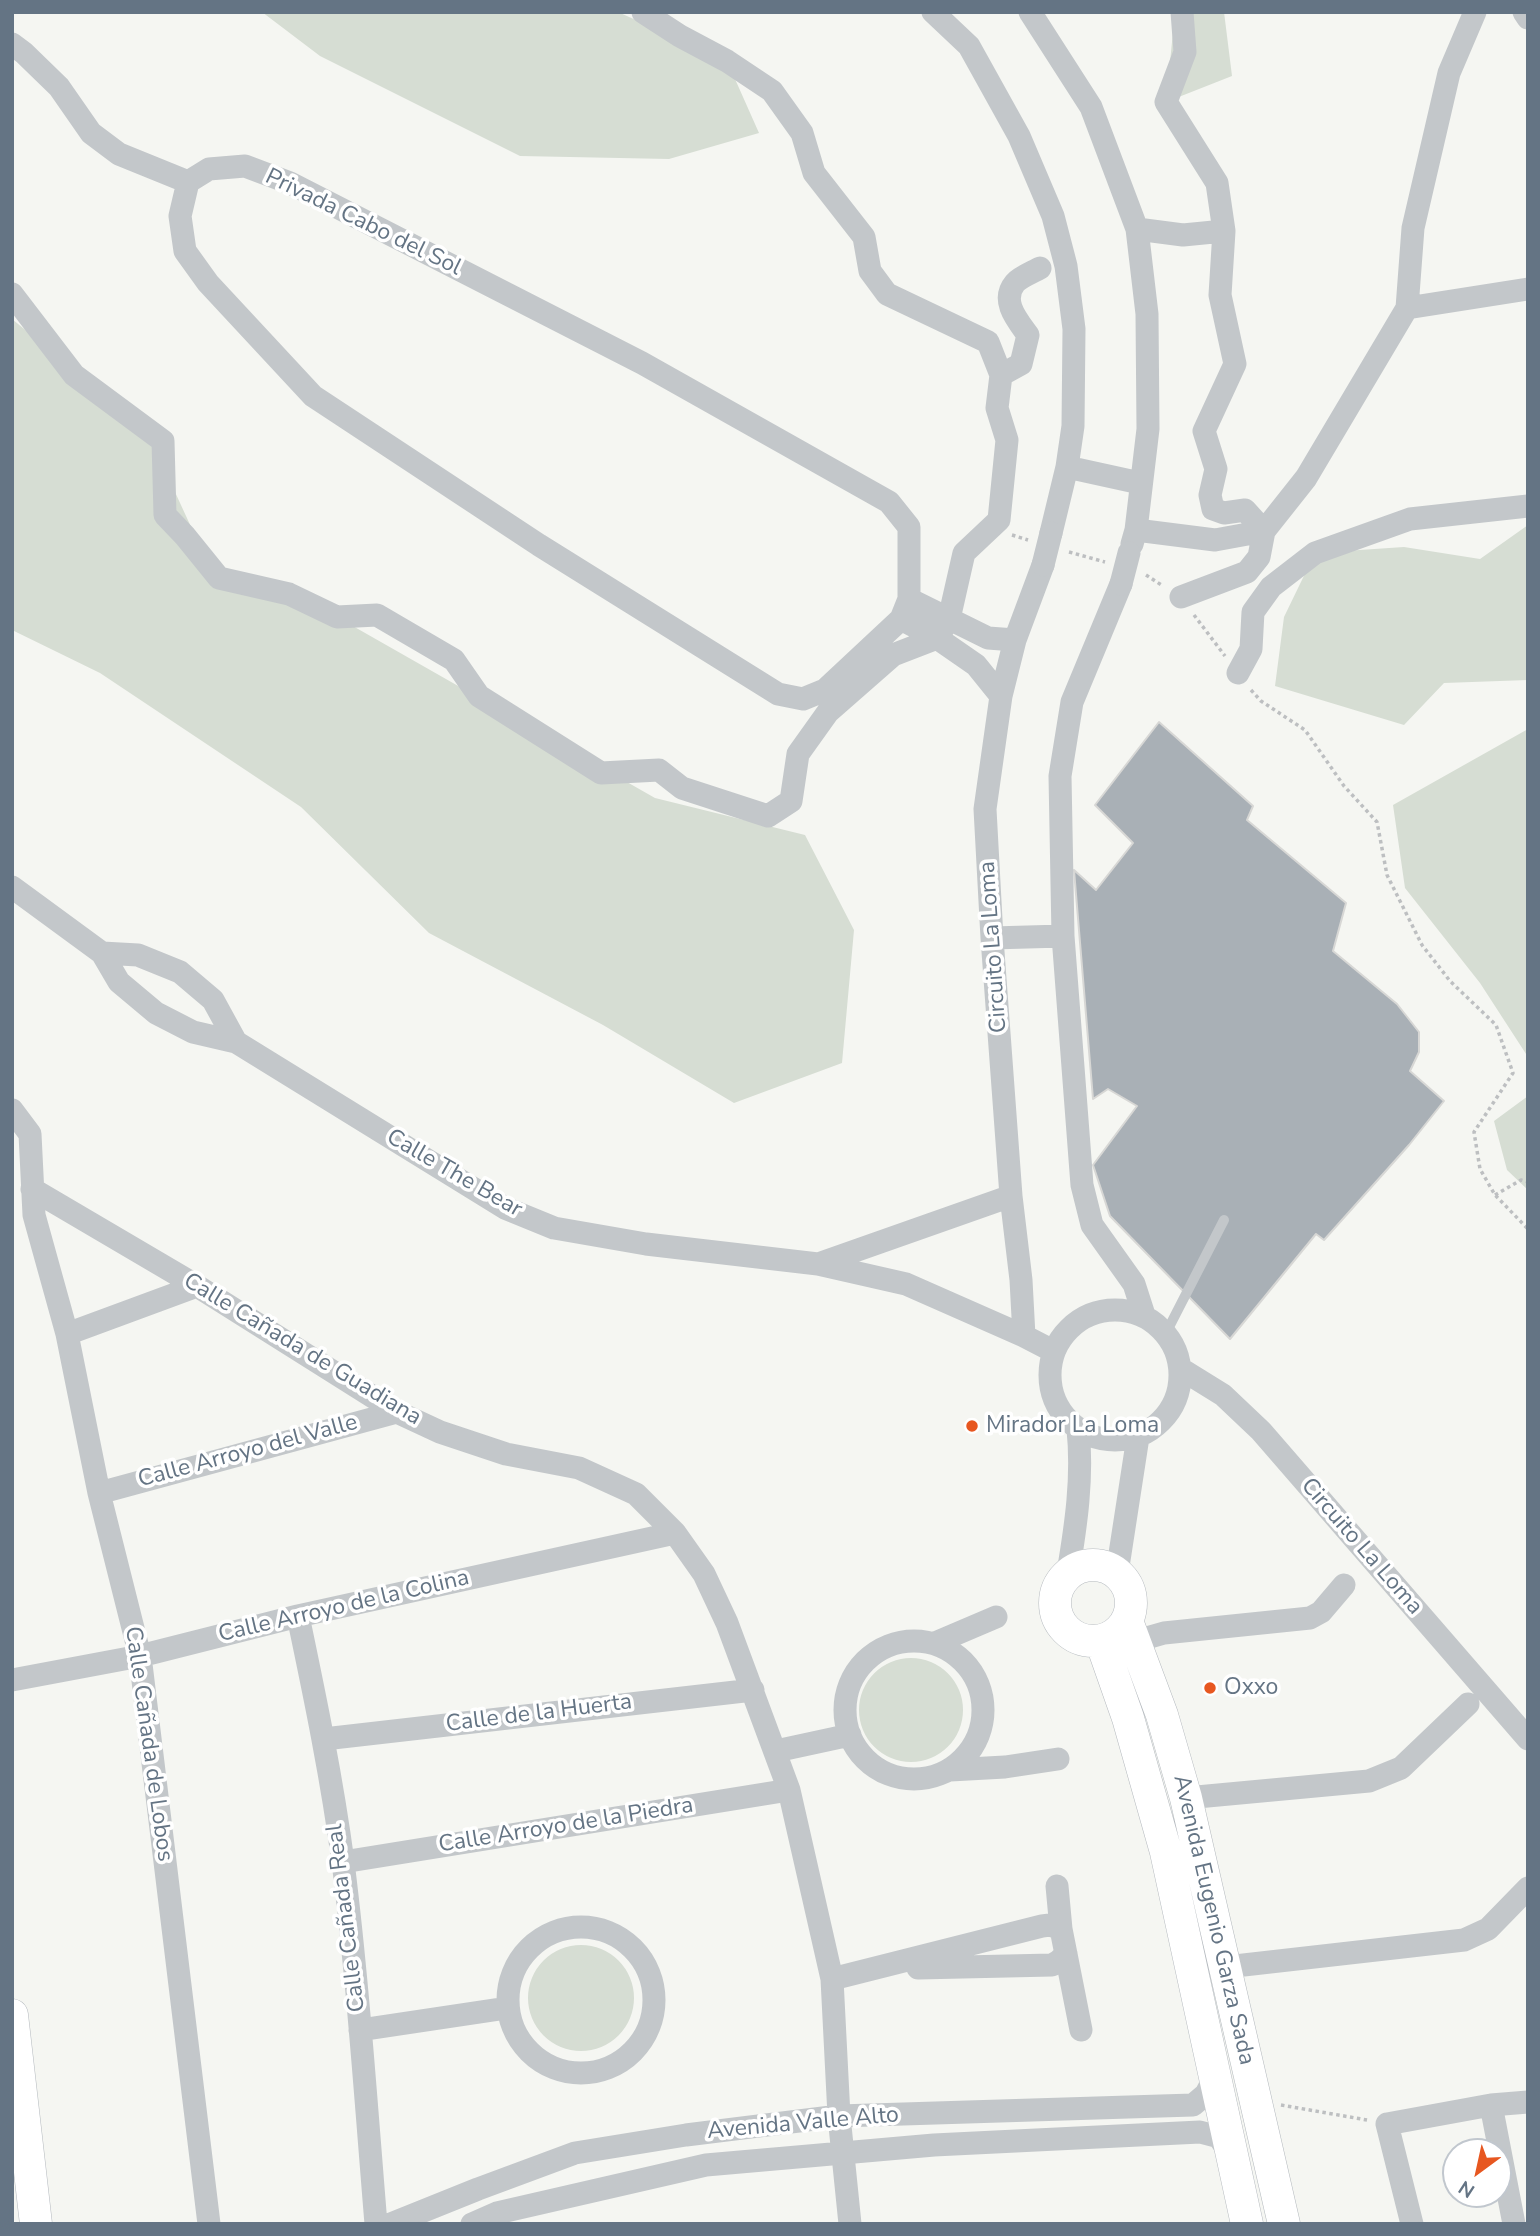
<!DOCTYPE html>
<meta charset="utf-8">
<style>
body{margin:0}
#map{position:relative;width:1540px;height:2236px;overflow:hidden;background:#f5f6f2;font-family:"Nunito Sans",sans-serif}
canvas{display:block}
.frame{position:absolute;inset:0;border:14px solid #647484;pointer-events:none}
.north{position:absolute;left:1442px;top:2138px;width:70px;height:70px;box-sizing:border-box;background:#fff;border:2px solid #c1c7ce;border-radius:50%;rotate:213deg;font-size:19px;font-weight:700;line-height:28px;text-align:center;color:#647484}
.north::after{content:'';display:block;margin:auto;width:24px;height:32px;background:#e75720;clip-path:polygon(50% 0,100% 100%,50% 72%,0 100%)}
</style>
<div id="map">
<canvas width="1540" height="2236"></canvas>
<div class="frame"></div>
<div class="north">N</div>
</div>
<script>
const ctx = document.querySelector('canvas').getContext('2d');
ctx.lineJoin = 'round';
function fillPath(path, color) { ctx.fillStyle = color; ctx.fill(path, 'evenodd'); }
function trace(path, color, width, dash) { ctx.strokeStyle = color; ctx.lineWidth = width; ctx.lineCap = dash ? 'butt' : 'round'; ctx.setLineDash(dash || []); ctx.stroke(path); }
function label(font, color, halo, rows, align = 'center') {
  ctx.font = font + ' "Nunito Sans",sans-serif'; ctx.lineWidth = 7; ctx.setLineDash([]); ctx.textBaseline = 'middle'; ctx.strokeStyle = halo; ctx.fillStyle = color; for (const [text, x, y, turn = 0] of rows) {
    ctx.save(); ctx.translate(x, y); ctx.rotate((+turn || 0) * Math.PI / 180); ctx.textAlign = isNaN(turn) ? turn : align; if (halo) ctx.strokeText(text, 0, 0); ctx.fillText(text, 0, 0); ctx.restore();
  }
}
fillPath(new Path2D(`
 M262,12H618L727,61L759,133L669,159L520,156L320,56Z
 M1175,12H1224L1232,76L1166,102Z
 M12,319L146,429L209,566L337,617L655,798L805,835L854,930L842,1063L734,1103L603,1025L429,933L301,807L100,673L12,630Z
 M1528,525V680L1444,683L1404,725L1275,686L1284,617L1315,553L1404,547L1480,559Z
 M1528,729V1057L1480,983L1405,888L1393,805Z
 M1528,1096V1190L1507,1170L1494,1121Z
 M859 1710a52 52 0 1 1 104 0a52 52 0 1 1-104 0Z
 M528 1998a53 53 0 1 1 106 0a53 53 0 1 1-106 0Z`), '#d6ddd3');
const building = new Path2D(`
 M1159,722L1253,806L1247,820L1346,903L1333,951L1397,1004L1419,1032V1052L1410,1071L1444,1101L1409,1145L1324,1240L1316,1234L1230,1339L1110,1216L1093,1165L1137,1106L1108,1089L1093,1099L1074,870L1096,890L1133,843L1095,805Z`);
fillPath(building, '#a9b0b6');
trace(building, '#d7d7d5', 2);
const secondary = new Path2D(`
 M1055 1603a38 38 0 1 1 76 0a38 38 0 1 1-76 0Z
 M1127,1621L1162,1715L1186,1798L1284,2224
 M1101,1641L1128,1718L1166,1852L1247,2224
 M12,2015L36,2224`);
trace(secondary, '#b5babf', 33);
trace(new Path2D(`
 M1012,535L1028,540
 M1069,552L1105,562
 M1146,575L1163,586
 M1194,615L1225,656
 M1251,690L1261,701L1305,730L1344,786L1377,822L1387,875L1422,945L1450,981L1496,1025L1513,1073L1474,1132L1480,1169L1495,1195L1528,1229
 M1495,1195L1521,1180L1528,1182
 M1281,2105L1367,2120`), '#bdbfc1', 3.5, [3.5, 3.5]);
trace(new Path2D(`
 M1166,1333L1224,1220`), '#c3c7ca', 10);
trace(new Path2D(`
 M933,12L969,46L1019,136L1053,216L1066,266L1074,329L1073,426L1067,467L1051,533
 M1030,12L1091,107L1137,229L1147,314L1148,429L1136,530L1132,544
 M1524,12L1528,18
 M12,44L24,53L59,87L91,133L119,154L188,182
 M245,166L290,183L642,363L889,502L909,527V599L901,619L825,690L803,699L778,694L539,545L313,396L208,283L185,251L180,216L188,182L209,169Z
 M1137,229L1183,235L1224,231
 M12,294L74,375L163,441L165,515L185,536L219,578L289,594L337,617L377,615L454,660L479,696L601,773L659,770L682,788L768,816L791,801L798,754L828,712L893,655L937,638L949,619L964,553L999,520L1007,440L997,408L1001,375L988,342L887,294L870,271L864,237L814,173L802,133L772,91L727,61L680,36L643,12
 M1407,308L1528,289
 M1001,375L1021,364L1028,335C1018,321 1000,301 1015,283C1020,277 1033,272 1040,268
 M1067,467L1140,483
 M1136,530L1215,540L1264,531L1306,478L1407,308L1413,228L1449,73L1475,12
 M1121,584L1072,702L1060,776L1063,936L1082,1185L1092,1225L1134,1284L1144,1315
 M1181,597L1247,572L1259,557L1264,531L1245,510L1224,513L1213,509L1210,495L1216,469L1204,431L1235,364L1220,295L1224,231L1217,183L1166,102L1185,52L1182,12
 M909,599L988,638L1015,640
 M901,619L937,638L976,665L1001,696
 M1238,673L1251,649L1253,612L1271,587L1315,553L1410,519L1528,506
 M12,887L102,953L119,982L156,1013L193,1032L236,1042L505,1208L554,1228L646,1244L818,1264L906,1284L1024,1336L1053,1351
 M992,938L1063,936
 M102,953L138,955L180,972L213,1000L236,1042
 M12,1110L30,1134L34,1215L67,1334L99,1493L140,1656L209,2224
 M32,1189L197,1286L397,1412L440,1432L506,1454L579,1468L636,1494L675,1533L704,1574L727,1623L789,1790L832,1979L839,2116L850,2224
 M818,1264L1011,1196
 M1050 1375a65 65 0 1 1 130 0a65 65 0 1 1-130 0Z
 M67,1334L197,1286
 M1024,1336L1021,1280L1011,1196L992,938L985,809L1001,696L1015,640L1043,565
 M1181,1369L1223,1395L1261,1431L1528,1739
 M99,1493L397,1412
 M1068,1573C1076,1525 1083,1478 1078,1429
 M1117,1573L1138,1437
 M298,1616C315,1697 332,1779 343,1862C358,1982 366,2103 376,2224
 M1136,1641L1164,1633L1310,1618L1321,1612L1344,1585
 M845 1710a69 69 0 1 1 138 0a69 69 0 1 1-138 0Z
 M935,1643L996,1617
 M12,1680L140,1656L298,1616L675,1533
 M324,1739L753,1690
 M776,1751L850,1735
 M950,1770L1005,1767L1058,1759
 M1186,1798L1369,1781L1401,1768L1468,1704
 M343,1862L789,1790
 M1057,1886L1061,1929L1081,2030
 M508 2000a73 73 0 1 1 146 0a73 73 0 1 1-146 0Z
 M1226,1967L1464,1940L1488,1929L1528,1888
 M918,1968L1052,1965L1059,1961L1066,1954
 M832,1979L1042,1926L1050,1925L1061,1929
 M360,2030L507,2008
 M1491,2105L1514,2224
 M391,2224L478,2189L575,2153L686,2135L839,2116L1193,2105L1206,2094L1215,2077
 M472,2224L497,2213L706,2165L934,2145L1200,2132L1219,2137L1231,2155
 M1412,2224L1387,2124L1491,2105L1528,2102`), '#c3c7ca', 23);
trace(secondary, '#fff', 32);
trace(new Path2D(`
 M1043,565L1051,533
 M1121,584L1129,553`), '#c3c7ca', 23);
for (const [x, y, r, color] of [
 [972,1426,7,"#e75720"],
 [1210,1688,7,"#e75720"]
]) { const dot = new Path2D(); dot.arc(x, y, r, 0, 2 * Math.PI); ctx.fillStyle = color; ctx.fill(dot); trace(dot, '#fff', 2.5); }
label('23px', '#647484', '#fff', [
 ["Privada Cabo del Sol",363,223,26],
 ["Circuito La Loma",994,947,-94],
 ["Calle The Bear",454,1174,30],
 ["Calle Cañada de Guadiana",302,1350,31],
 ["Calle Arroyo del Valle",248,1452,-15],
 ["Circuito La Loma",1361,1547,49],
 ["Calle Arroyo de la Colina",344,1607,-13],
 ["Calle de la Huerta",539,1714,-7],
 ["Calle Cañada de Lobos",148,1744,82],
 ["Calle Arroyo de la Piedra",566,1826,-9],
 ["Calle Cañada Real",347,1918,-97],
 ["Avenida Eugenio Garza Sada",1213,1920,77],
 ["Avenida Valle Alto",803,2124,-5]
]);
label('23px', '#647484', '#fff', [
 ["Mirador La Loma",986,1426],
 ["Oxxo",1224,1688]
], 'left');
</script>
